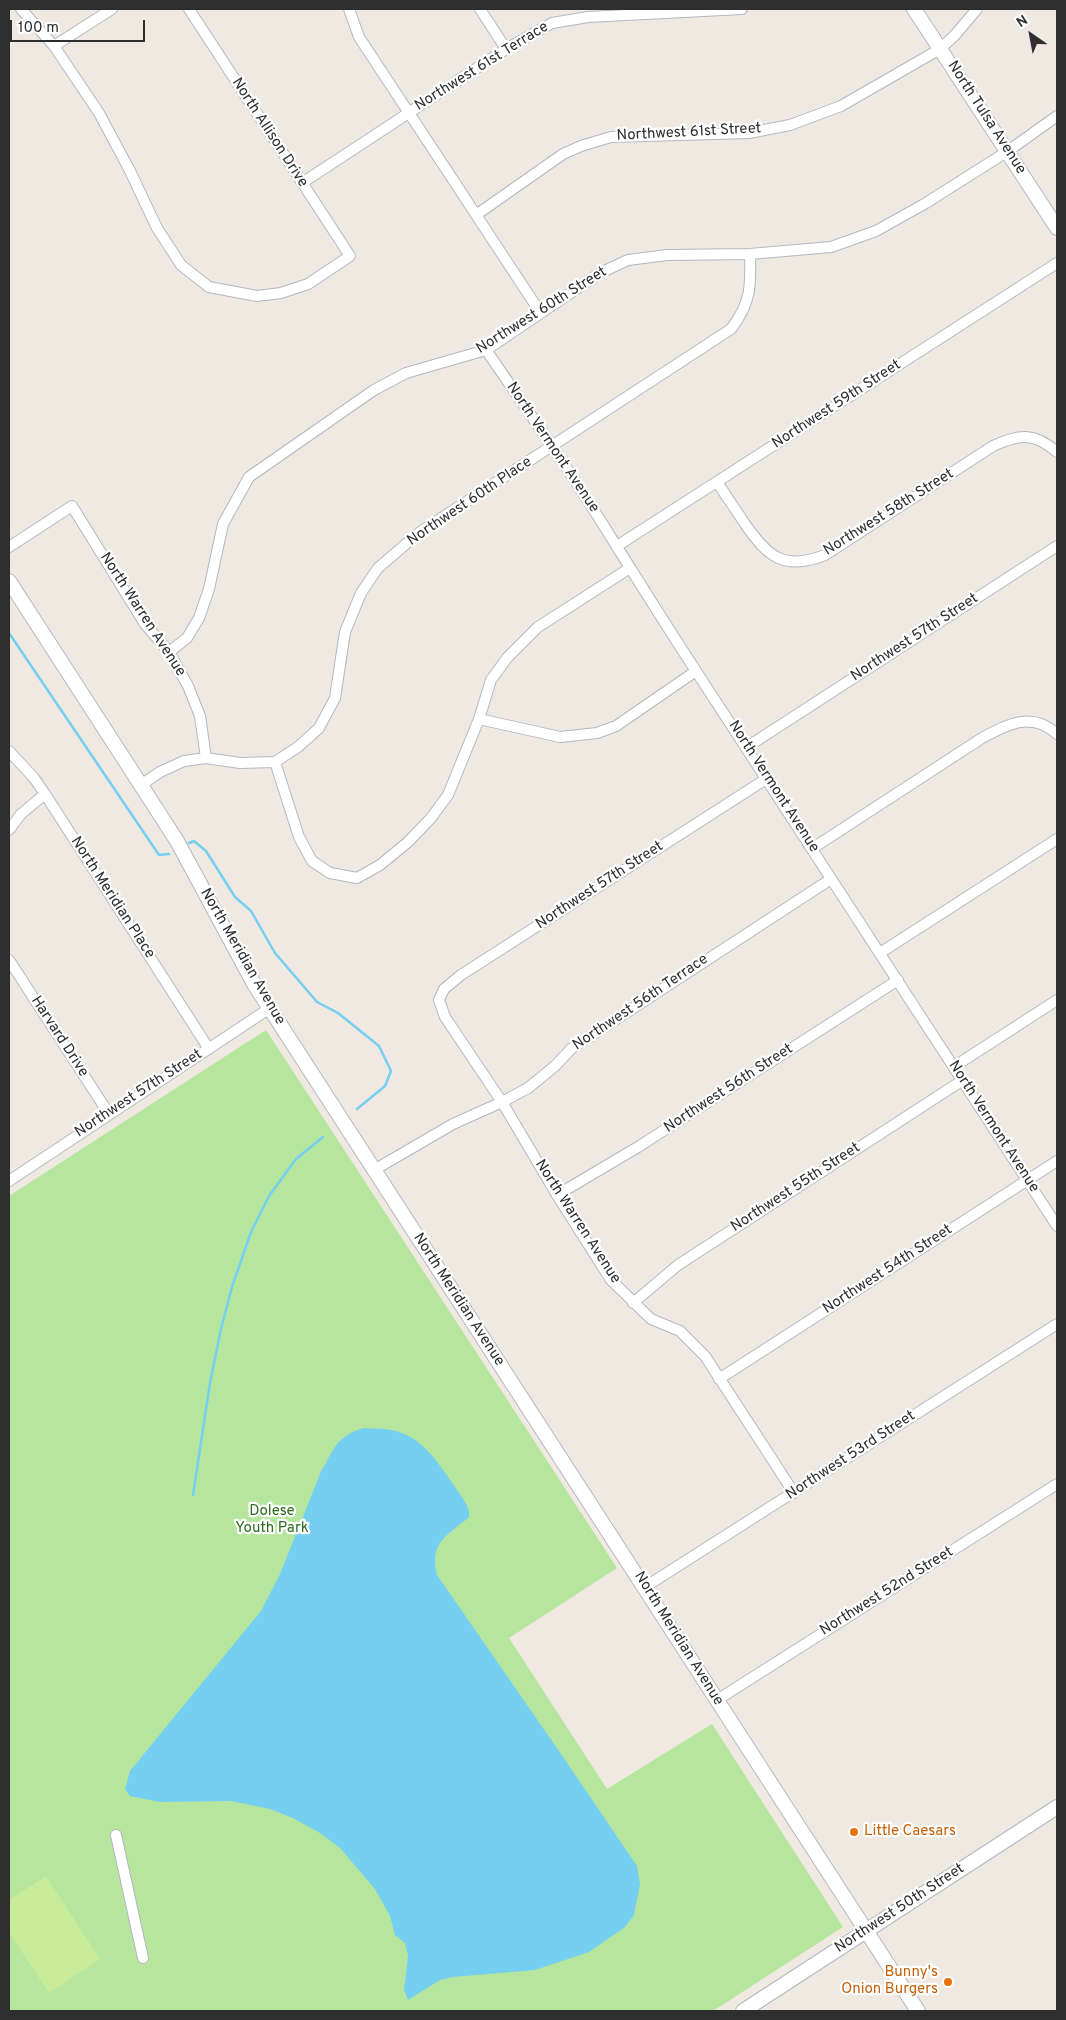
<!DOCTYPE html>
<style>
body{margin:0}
#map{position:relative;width:1066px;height:2020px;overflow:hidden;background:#efe9e1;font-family:Overpass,sans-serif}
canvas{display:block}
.frame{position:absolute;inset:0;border:10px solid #2e2e2e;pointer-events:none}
.north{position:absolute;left:1006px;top:10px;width:50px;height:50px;-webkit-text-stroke:4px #fff;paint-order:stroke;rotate:327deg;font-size:14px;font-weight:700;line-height:20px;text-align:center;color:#2e2e2e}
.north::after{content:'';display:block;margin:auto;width:18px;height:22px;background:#2e2e2e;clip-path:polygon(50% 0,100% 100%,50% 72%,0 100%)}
.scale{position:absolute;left:10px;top:20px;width:135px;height:22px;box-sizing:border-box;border:2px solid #2e2e2e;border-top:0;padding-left:6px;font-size:15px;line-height:18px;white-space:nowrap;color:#2e2e2e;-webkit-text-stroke:4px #fff;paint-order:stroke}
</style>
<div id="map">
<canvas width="1066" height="2020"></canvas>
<div class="frame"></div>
<div class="north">N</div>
<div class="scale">100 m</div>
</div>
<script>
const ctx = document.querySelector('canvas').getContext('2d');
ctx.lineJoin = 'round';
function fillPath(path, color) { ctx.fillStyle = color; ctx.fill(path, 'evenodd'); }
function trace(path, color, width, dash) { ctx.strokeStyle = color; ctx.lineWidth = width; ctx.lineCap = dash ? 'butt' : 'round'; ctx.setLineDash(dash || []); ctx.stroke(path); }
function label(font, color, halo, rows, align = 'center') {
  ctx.font = font + ' Overpass,sans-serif'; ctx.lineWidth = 4.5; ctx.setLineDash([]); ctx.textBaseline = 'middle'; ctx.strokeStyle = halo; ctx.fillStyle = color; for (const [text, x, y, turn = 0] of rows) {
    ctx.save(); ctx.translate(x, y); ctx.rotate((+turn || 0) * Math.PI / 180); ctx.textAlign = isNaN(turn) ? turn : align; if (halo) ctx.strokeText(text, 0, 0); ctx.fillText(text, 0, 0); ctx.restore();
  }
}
fillPath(new Path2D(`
 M266,1030L617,1568L509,1638L607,1789L712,1724L843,1927L713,2011H9V1196Z`), '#b6e59e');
fillPath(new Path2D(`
 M46,1876L100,1959L49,1993L9,1932V1900Z`), '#c9ec9a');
fillPath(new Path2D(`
 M364,1428C373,1429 382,1428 391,1430C422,1435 438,1463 455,1487C460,1495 471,1507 469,1517C447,1536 429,1542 437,1575L561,1754L637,1866L640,1884L634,1915L625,1927L589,1952L535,1970L453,1977L440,1980L408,2000L404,1990L408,1956L405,1943L395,1935L390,1916L375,1889L340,1848L320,1833L293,1818L270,1809L231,1801L160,1802L130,1796L125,1789L130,1771L261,1611L280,1574L322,1469C326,1465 327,1460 330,1455C338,1440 348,1432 364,1428Z`), '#75cff0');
trace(new Path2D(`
 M9,633L159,855L169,854
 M189,843L194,841L206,851L235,897L251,911L275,953L317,1002L338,1013L379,1046L391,1071L385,1086L357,1109
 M193,1495L210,1383L221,1329L232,1287L251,1232L269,1196L296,1159L323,1137`), '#75cff0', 2.5);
const street = new Path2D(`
 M21,9L54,46L99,113L130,171L157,228L181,265L209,287L257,296L281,293L308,284L350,256L189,9
 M349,9L359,37L540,312
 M480,9L506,49
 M54,46L112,9
 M302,183L506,49L552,23L588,17L742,9
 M476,215L563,154L581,146L611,137L749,133L790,125L841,106L940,49L955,35L977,9
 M486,350C531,415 576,480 617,547C643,588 669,630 696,671C817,856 937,1041 1057,1226
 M717,482C726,496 736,510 745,524C768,557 784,571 825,555L993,446C1019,434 1034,432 1057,452
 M617,546L1057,263
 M9,547L72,506L145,624L169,652L188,686L200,716L206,758
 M169,652L187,638L199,618L209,589L223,524L249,477L374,390L406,373L486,350L600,273L628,260L667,255L750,254L831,247L876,231L926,203L1008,151L1057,116
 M479,719L560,737L597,733L616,726L696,671
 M747,747L1057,546
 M9,751L34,778L45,794L209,1049
 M275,762L299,837L312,861L330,873L357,878L380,865L408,842L431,818L448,795L479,719L491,680L507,658L538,627L630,568
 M766,779L461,975L444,989L439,1000L445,1017L502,1102L557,1195L611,1280L651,1319L680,1331L705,1356L794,1493
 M141,785L160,772L184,761L206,758L240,763L275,762L298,747L319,728L335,698L345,632L361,593L378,568L420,532L731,329C751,303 751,286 750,254
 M9,830L21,814L45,794
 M813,848L982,738C1008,724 1032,711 1057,734
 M880,953L1057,839
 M9,960L109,1114
 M955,1066L1057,1000
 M374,1170L453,1124L502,1102L528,1088L555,1066L572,1048L831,879
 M9,1181L270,1008
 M557,1195L638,1147L898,980
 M633,1303L678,1265L963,1080
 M719,1379L1057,1161
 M645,1587L1057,1324
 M717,1700L1057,1484
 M116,1835L143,1958`);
const secondary = new Path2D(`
 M914,9L1057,228
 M9,581L177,841L254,984L918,2011
 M743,2011L1057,1807`);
trace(street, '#b4b7c1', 12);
trace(secondary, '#b4b7c1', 16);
trace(street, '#fff', 10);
trace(secondary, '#fff', 14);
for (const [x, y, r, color] of [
 [854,1832,5,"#e8710a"],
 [948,1982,5,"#e8710a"]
]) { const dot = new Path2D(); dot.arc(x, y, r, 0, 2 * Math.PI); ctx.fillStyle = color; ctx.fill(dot); trace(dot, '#fff', 2); }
label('15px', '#2e2e2e', '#fff', [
 ["Northwest 61st Terrace",482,67,-32],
 ["North Tulsa Avenue",986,118,57],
 ["North Allison Drive",269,133,57],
 ["Northwest 61st Street",689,133,-3],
 ["Northwest 60th Street",542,311,-32],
 ["Northwest 59th Street",837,405,-33],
 ["North Vermont Avenue",552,448,56],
 ["Northwest 60th Place",470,502,-34],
 ["Northwest 58th Street",889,513,-32],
 ["North Warren Avenue",142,615,57],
 ["Northwest 57th Street",915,638,-33],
 ["North Vermont Avenue",773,787,57],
 ["Northwest 57th Street",600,886,-33],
 ["North Meridian Place",112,898,57],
 ["North Meridian Avenue",242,957,60],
 ["Northwest 56th Terrace",641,1003,-34],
 ["Harvard Drive",59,1037,57],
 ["Northwest 56th Street",729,1089,-33],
 ["Northwest 57th Street",139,1094,-33],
 ["North Vermont Avenue",993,1127,57],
 ["Northwest 55th Street",796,1188,-33],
 ["North Warren Avenue",577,1222,57],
 ["Northwest 54th Street",888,1270,-33],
 ["North Meridian Avenue",458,1300,57],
 ["Northwest 53rd Street",851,1456,-33],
 ["Northwest 52nd Street",887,1592,-32],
 ["North Meridian Avenue",678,1639,58],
 ["Northwest 50th Street",900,1909,-33]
]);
label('15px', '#2c6e1b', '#fff', [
 ["Dolese",272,1512],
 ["Youth Park",272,1529]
]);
label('15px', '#c56008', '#fff', [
 ["Little Caesars",864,1832],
 ["Bunny's",938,1973,"right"],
 ["Onion Burgers",938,1990,"right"]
], 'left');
</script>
